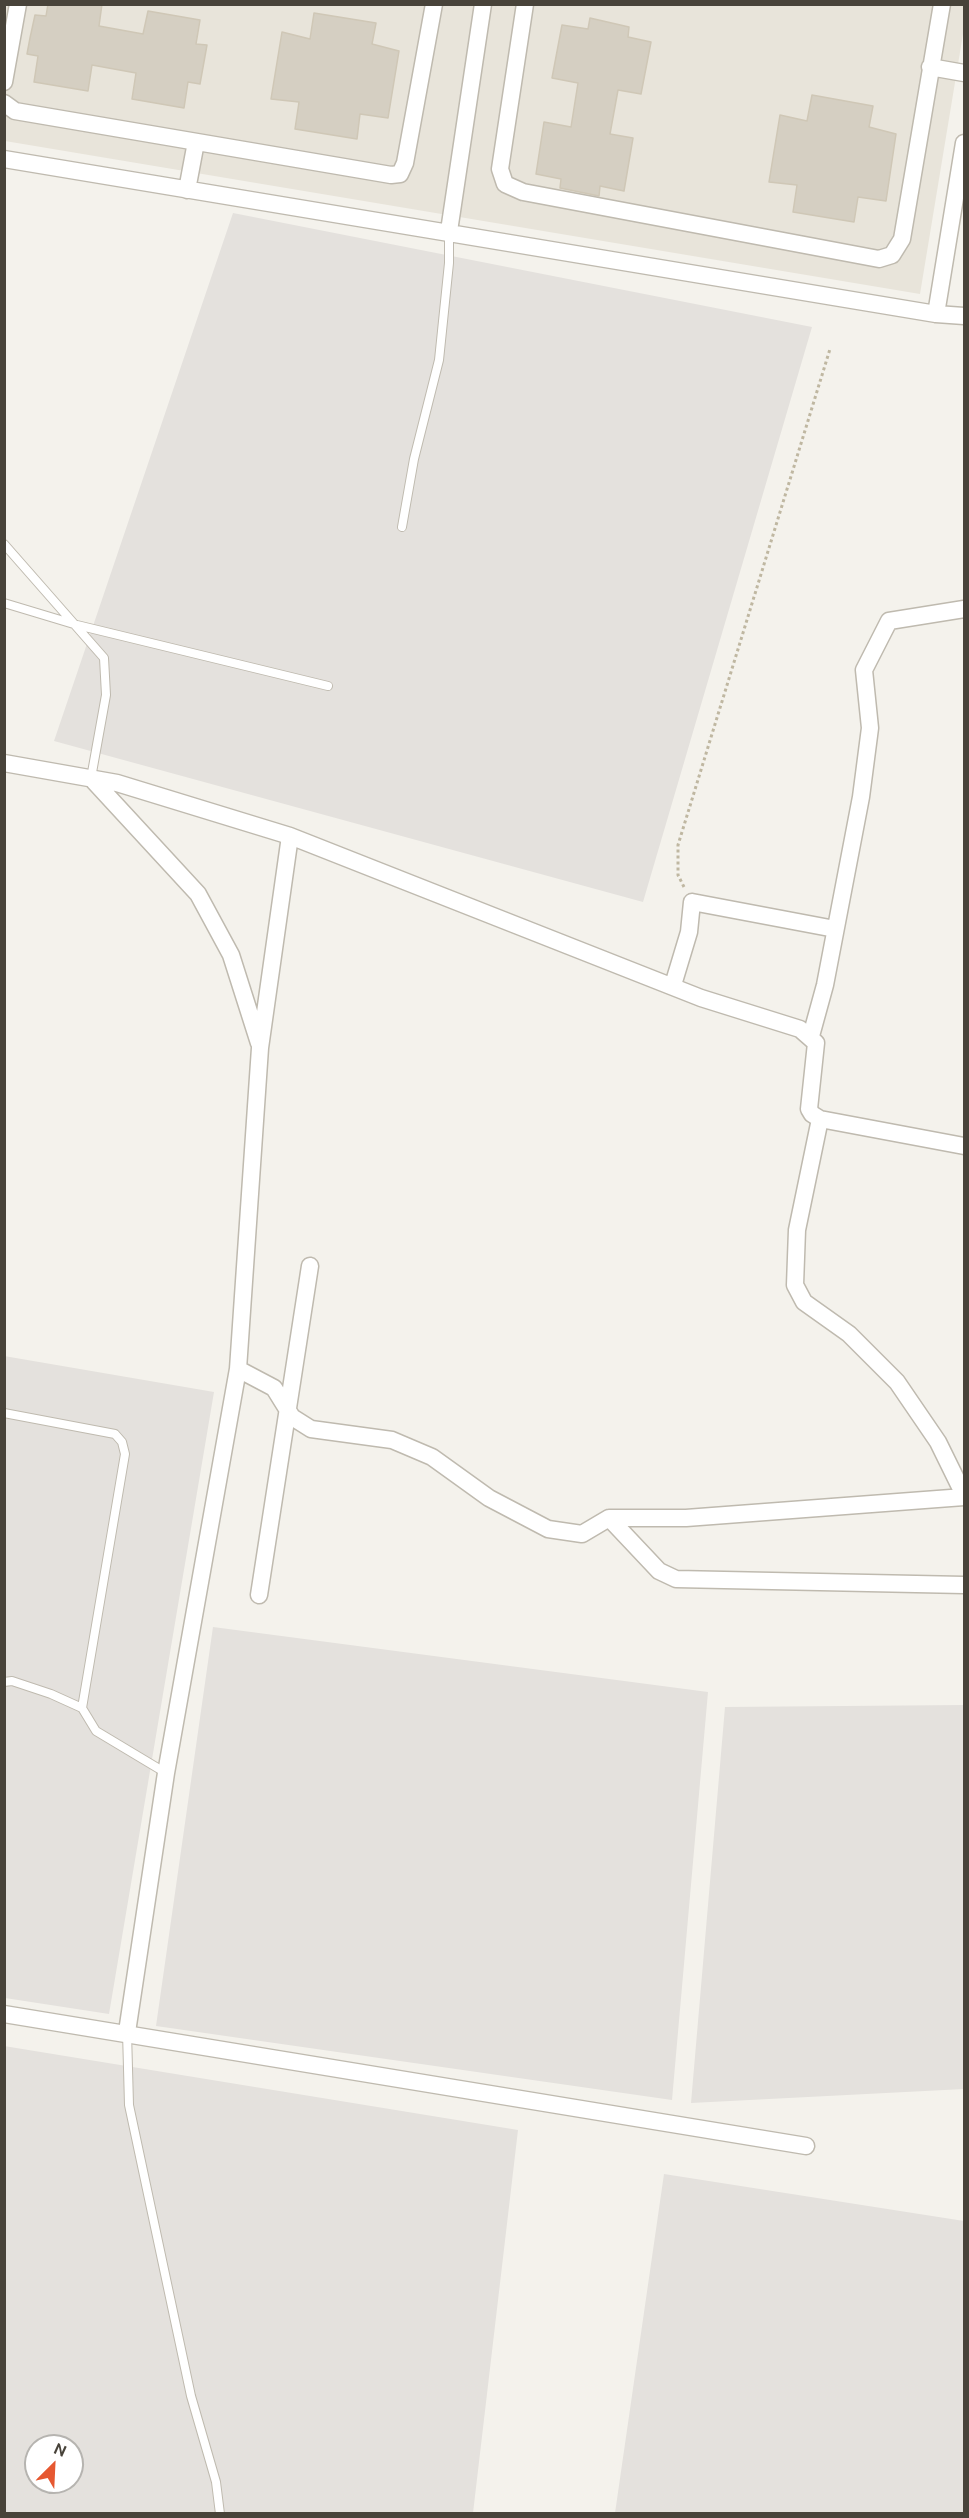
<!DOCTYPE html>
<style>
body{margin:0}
#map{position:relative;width:969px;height:2518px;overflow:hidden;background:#f4f2ec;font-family:Ubuntu,sans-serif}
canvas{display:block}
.frame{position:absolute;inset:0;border:6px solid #48433a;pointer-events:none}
.north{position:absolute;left:24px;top:2434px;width:60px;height:60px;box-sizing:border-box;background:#fff;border:2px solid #b6b4b0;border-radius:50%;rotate:24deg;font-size:16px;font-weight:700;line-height:24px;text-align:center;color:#48433a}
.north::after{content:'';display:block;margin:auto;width:21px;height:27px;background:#e65831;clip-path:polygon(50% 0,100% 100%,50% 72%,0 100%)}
</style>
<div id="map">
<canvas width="969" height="2518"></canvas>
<div class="frame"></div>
<div class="north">N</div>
</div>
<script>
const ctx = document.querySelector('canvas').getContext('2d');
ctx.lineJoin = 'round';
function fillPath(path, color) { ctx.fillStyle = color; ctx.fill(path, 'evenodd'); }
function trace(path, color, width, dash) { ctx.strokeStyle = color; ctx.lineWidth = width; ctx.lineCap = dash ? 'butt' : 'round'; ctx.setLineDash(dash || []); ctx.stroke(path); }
fillPath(new Path2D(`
 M964,4V28L920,294L5,141L4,5Z`), '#e8e4da');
fillPath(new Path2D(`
 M233,213L812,327L643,902L54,741Z
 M4,1356L214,1392L109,2014L5,1998Z
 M213,1627L708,1692L672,2100L156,2026Z
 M964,1705V2089L691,2103L725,1707Z
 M4,2046L518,2130L473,2513H5ZM36,2446H72V2482H36Z
 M664,2174L964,2221V2513H615Z`), '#e4e1dd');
const building = new Path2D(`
 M48,4H102L99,26L143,34L148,11L200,20L196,44L207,45L200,84L188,82L184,108L132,99L136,73L92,65L88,91L34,82L38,56L27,54L30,38L35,15L46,16Z
 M314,13L376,23L372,44L399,51L388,118L360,114L357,139L295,129L299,102L271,99L282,32L310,39Z
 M590,18L629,27L628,37L651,42L641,94L618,90L610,134L633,138L624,191L600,186L599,196L560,188L561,179L536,174L544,122L571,127L578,83L552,78L562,25L588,29Z
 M812,95L873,106L869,127L896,134L886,201L858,197L854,222L793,212L797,185L769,182L780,115L807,121Z`);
fillPath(building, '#d5cfc2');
trace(building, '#cfc7b6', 1.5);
const service = new Path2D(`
 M402,527L414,459L439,360L449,263V232
 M4,544L104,658L106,695L91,778
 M4,603L77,625L328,686
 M4,1413L115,1434L122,1442L125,1454L82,1708
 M4,1682L12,1681L51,1694L82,1708L96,1731L166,1773
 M127,2032L129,2105L191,2396L216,2482L220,2514`);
const minor = new Path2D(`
 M525,4L500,169L505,184L523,192L879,259L892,255L902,239L942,4
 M930,67L964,73
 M4,82L18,4
 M4,103L15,111L391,175L400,174L405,163L434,4
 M4,159L936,314L964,316
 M187,190L196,142
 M449,231L483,4
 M936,314L964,143
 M4,763L117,783L290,836L701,998L800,1029L816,1043L809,1109L812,1114L820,1119L964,1146
 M91,778L198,894L231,955L259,1043
 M673,985L689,932L692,902L835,929
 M811,1036L825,985L861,797L870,728L864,670L889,621L964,609
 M820,1119L797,1230L795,1285L804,1302L849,1334L897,1382L938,1442L964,1495
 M238,1369L274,1388L292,1417L311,1429L392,1440L432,1457L489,1498L548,1529L582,1534L609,1518H686L964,1497
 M609,1518L659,1571L676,1579L964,1585
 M259,1595L310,1266
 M4,2014L806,2146
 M127,2032L166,1773L238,1369L260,1048L290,836`);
trace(service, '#bfbaaf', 10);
trace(minor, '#bfbaaf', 19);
trace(new Path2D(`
 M684,887L678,875V845L830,349`), '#bfb7a1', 3, [3, 3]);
trace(service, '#fff', 8);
trace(minor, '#fff', 16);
</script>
